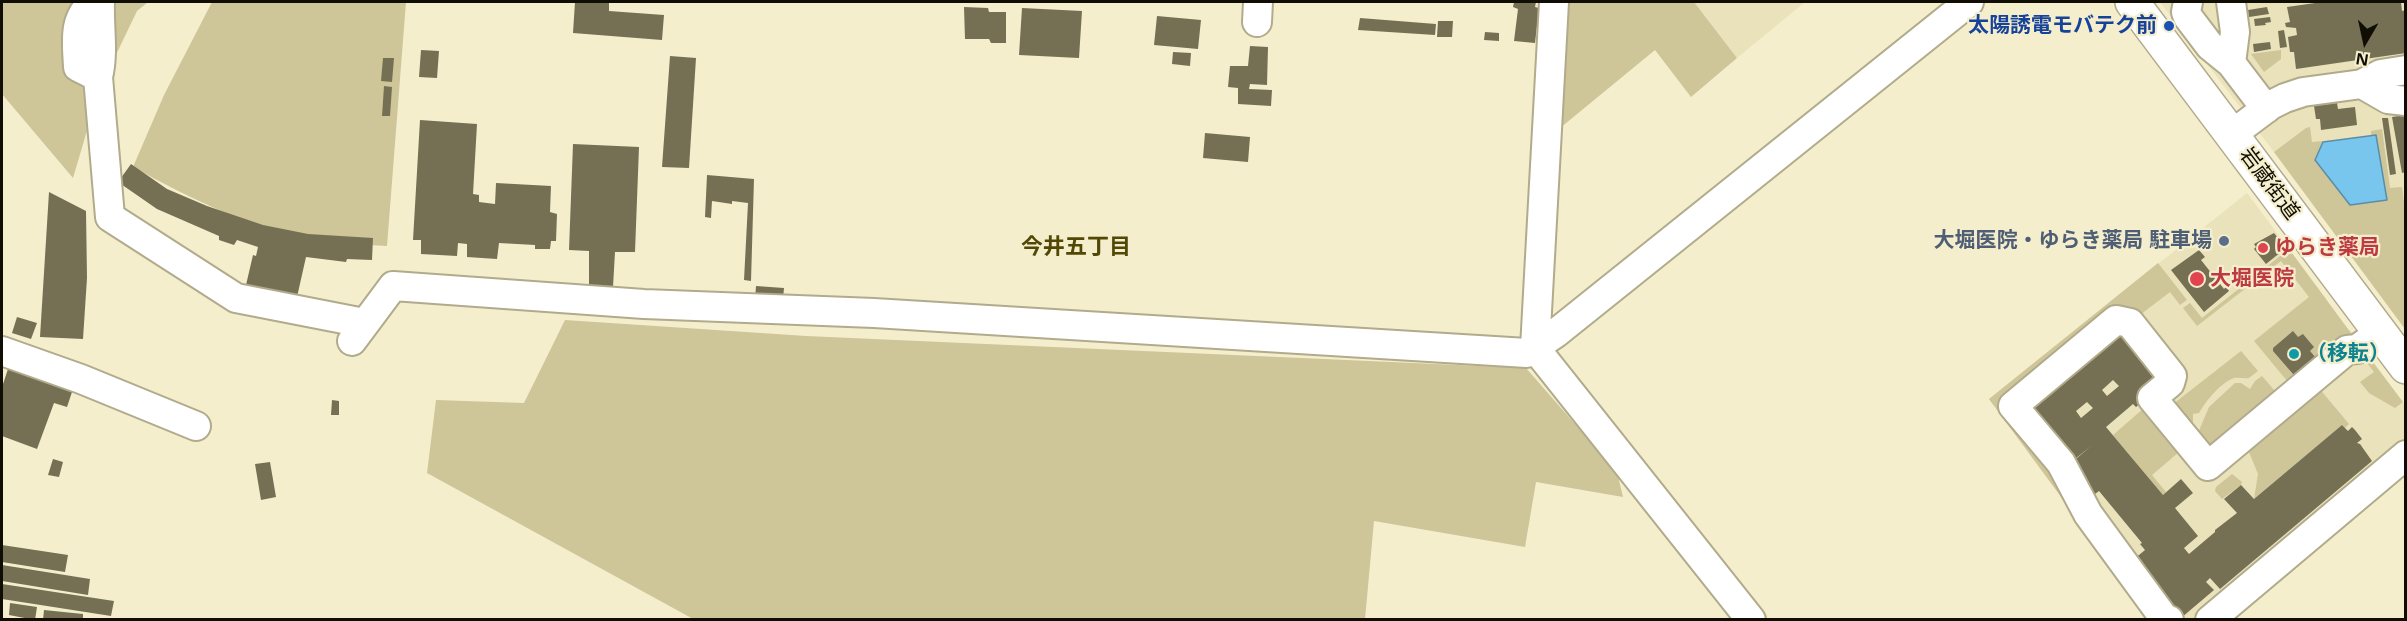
<!DOCTYPE html>
<meta charset="utf-8">
<style>
body{margin:0}
#map{position:relative;width:2407px;height:621px;overflow:hidden;background:#f4eecd;font-family:"Open Sans",sans-serif}
canvas{display:block}
.frame{position:absolute;inset:0;border:3px solid #100d04;pointer-events:none}
.north{position:absolute;left:2335px;top:12px;width:60px;height:60px;-webkit-text-stroke:4px #f4eecd;paint-order:stroke;rotate:189deg;font-size:16px;font-weight:700;line-height:24px;text-align:center;color:#100d04}
.north::after{content:'';display:block;margin:auto;width:21px;height:27px;background:#100d04;clip-path:polygon(50% 0,100% 100%,50% 72%,0 100%)}
</style>
<div id="map">
<canvas width="2407" height="621"></canvas>
<div class="frame"></div>
<div class="north">N</div>
</div>
<script>
const ctx = document.querySelector('canvas').getContext('2d');
ctx.lineJoin = 'round';
function fillPath(path, color) { ctx.fillStyle = color; ctx.fill(path, 'evenodd'); }
function trace(path, color, width, dash) { ctx.strokeStyle = color; ctx.lineWidth = width; ctx.lineCap = dash ? 'butt' : 'round'; ctx.setLineDash(dash || []); ctx.stroke(path); }
function label(font, color, halo, rows, align = 'center') {
  ctx.font = font + ' "Open Sans","Noto Sans JP",sans-serif'; ctx.lineWidth = 4.5; ctx.setLineDash([]); ctx.textBaseline = 'middle'; ctx.strokeStyle = halo; ctx.fillStyle = color; for (const [text, x, y, turn = 0] of rows) {
    ctx.save(); ctx.translate(x, y); ctx.rotate((+turn || 0) * Math.PI / 180); ctx.textAlign = isNaN(turn) ? turn : align; if (halo) ctx.strokeText(text, 0, 0); ctx.fillText(text, 0, 0); ctx.restore();
  }
}
fillPath(new Path2D(`
 M1694,2H1805L1737,58Z
 M2160,2H2405V329L2274,152Z
 M2247,193L2327,300L2270,348L2350,330L2405,405V447L2201,619H2151L1989,399Z`), '#eae2ba');
fillPath(new Path2D(`
 M2,2H148L137,11L99,90L73,178L2,94Z
 M212,2H406L387,246C365,244 340,245 318,241C251,229 192,199 133,167L164,95Z
 M1562,2H1694L1737,58L1691,97L1655,50L1554,133Z
 M2281,50V59L2264,72L2251,54Z
 M2310,127L2312,142L2323,141L2316,160L2376,135H2371V131L2382,129L2390,188L2402,187L2405,210V329L2274,152L2306,128Z
 M2289,249L2351,333V341L2293,388L2254,341L2309,297L2281,261L2197,326L2183,308L2190,303L2202,318Z
 M2158,263L2187,300L2180,305L2170,292L2136,318L2004,405L2151,619L1989,399Z
 M565,320L806,336L1526,368L1617,472L1623,497L1536,482L1525,547L1374,521L1365,619L695,620L427,473L436,400L524,403Z
 M2241,351L2258,371L2249,378C2244,379 2239,377 2234,378C2220,383 2206,401 2199,413L2193,414V428L2168,408Z
 M2365,360L2372,361L2403,402L2395,408L2369,393L2360,382L2374,372Z
 M2262,376L2281,398L2210,458L2198,433L2209,407L2235,383H2241L2250,389L2255,381Z
 M2318,387L2349,424L2345,428L2342,425L2254,499L2258,474L2249,452V444Z
 M2144,408L2179,452L2152,475L2166,492L2163,495L2113,435Z
 M2232,474L2242,482L2241,485L2222,499L2215,491L2216,487Z`), '#cec598');
const water = new Path2D(`
 M2376,135L2387,200L2350,205L2315,160L2323,142Z`);
fillPath(water, '#78c6ee');
trace(water, '#598ea8', 1.5);
fillPath(new Path2D(`
 M575,2H609V11L664,15L662,40L573,33Z
 M1514,2H1536L1535,7L1539,8L1535,43L1514,41L1518,9L1513,7Z
 M2322,2H2401L2402,11L2406,10V53L2296,69L2294,52H2290L2288,37L2297,35L2296,28L2286,27L2285,23L2290,22L2287,7Z
 M964,7L988,8L989,12H1006V43H991L989,39H965Z
 M2267,7L2269,14L2249,17L2248,10Z
 M1022,8L1082,11L1079,58L1019,55Z
 M1157,16L1201,20L1198,49L1154,45Z
 M2270,17L2271,22L2265,23L2266,25L2255,26L2254,19Z
 M1360,18L1436,24L1435,35L1358,30Z
 M1438,21H1453L1452,37H1437Z
 M2284,30L2287,47L2280,48L2278,31Z
 M1485,32L1499,33V41L1484,40Z
 M2270,42L2271,49L2254,52L2253,44Z
 M1250,46L1268,47L1267,85L1250,84L1249,89L1272,90L1271,106L1238,104V88L1228,87L1230,66H1248Z
 M421,50L439,51L437,78L419,77Z
 M1173,52L1191,53L1190,66L1172,64Z
 M670,56L696,58L689,168L662,167Z
 M383,58H394L392,82L381,81Z
 M384,86L392,87L390,116H382Z
 M2337,103L2338,109L2355,107L2357,125L2321,130L2320,119H2316L2314,106Z
 M2406,115V172L2402,173L2392,117Z
 M2382,118H2388L2396,174L2390,175Z
 M420,120L477,124L473,194L479,195V202L495,204L496,183L551,186L550,212L557,214L556,241H551L550,249H535V245L499,243L497,259L467,257V244L458,243L457,256L421,254V240H413Z
 M1205,133L1250,137L1248,162L1203,158Z
 M573,144L639,147L635,252H615L613,287L589,286V251L569,250Z
 M131,164L167,189L207,206L263,225L308,234L373,238L372,260L347,259L346,262L306,257L297,297L246,285L253,255L256,256L258,247L237,240L234,245L219,240V236L157,209L118,182Z
 M707,175L754,179L751,281L744,280L748,203L732,201V204L712,201L711,218L705,217Z
 M49,192L86,211L87,278L83,339L40,337Z
 M2274,233L2286,248L2266,264L2254,249L2256,247L2254,244Z
 M2199,250L2205,257L2201,260L2224,289L2226,287L2229,291L2204,312L2171,270Z
 M756,286L784,288L783,299L755,300Z
 M17,317L37,323L31,339L12,333Z
 M2119,327L2162,385L2136,407L2133,404L2106,427L2163,495L2181,479L2193,493L2175,508L2198,536L2184,548L2189,554L2215,532V530L2237,513L2224,499L2241,485L2254,499L2342,425L2348,431L2352,427L2355,430L2362,439L2357,443L2360,444L2372,461L2220,589L2210,578L2206,582L2214,590L2181,618L2133,560L2145,550L2140,544L2142,543L2099,491L2095,494L2070,464L2091,446L2070,463L2023,407ZM2113,380L2119,386L2107,396L2102,390ZM2087,402L2093,408L2081,418L2076,411Z
 M2293,331L2298,337L2303,334L2308,340L2314,347L2310,351L2316,358L2295,375L2293,374L2273,351V348Z
 M10,363L74,386L67,407L54,403L37,449L2,436V387Z
 M332,400L339,401V415H331Z
 M53,459L63,462L59,477L48,475Z
 M270,462L276,497L261,500L255,464Z
 M2,545L68,555L65,572L2,562Z
 M2,565L90,579L88,595L2,581Z
 M2,584L114,601L111,616L2,599Z
 M10,603L37,607L35,620L9,615Z
 M44,610L83,614V620H43Z`), '#757053');
const minor = new Path2D(`
 M94,2C72,18 77,43 78,67L98,77
 M100,2C99,28 104,52 98,77L110,217L236,298L364,323
 M1554,2L1535,348L1751,620
 M2188,2L2186,12L2188,17L2210,46L2231,63L2266,109
 M2231,2L2235,32L2231,63
 M1257,22L1258,2
 M2362,84L2388,99L2406,101
 M2231,135L2271,105L2285,98L2303,92L2362,84L2381,74L2406,70
 M352,341L393,286L644,304L874,313L1527,353L1556,333L1969,2
 M2,351L81,379L196,426
 M2169,620L2164,618L2088,514L2061,463L2013,406L2116,320L2130,323L2172,376L2170,383L2152,398L2208,466L2347,350L2357,349L2380,333
 M2210,620L2406,455`);
const major = new Path2D(`
 M2132,2L2406,367`);
trace(minor, '#b1ab8c', 32);
trace(major, '#b1ab8c', 36);
trace(minor, '#fff', 28);
trace(major, '#fff', 33);
for (const [x, y, r, color] of [
 [2169,26,6,"#1a4fb4"],
 [2224,241,6,"#5c6f8a"],
 [2263,248,6,"#e0444e"],
 [2197,279,8,"#e0444e"],
 [2294,354,6,"#0f9aa8"]
]) { const dot = new Path2D(); dot.arc(x, y, r, 0, 2 * Math.PI); ctx.fillStyle = color; ctx.fill(dot); trace(dot, '#f4eecd', 2); }
label('bold 21px', '#164399', '#f4eecd', [
 ["太陽誘電モバテク前",2157,26]
], 'right');
label('21px', '#100d04', '#f4eecd', [
 ["岩蔵街道",2269,184,53]
]);
label('bold 21px', '#4e5e75', '#f4eecd', [
 ["大堀医院・ゆらき薬局 駐車場",2212,241]
], 'right');
label('bold 21px', '#be3a42', '#f4eecd', [
 ["ゆらき薬局",2275,248],
 ["大堀医院",2210,279]
], 'left');
label('bold 21px', '#0d838f', '#f4eecd', [
 ["（移転）",2306,354]
], 'left');
label('bold 22px', '#524806', '#f4eecd', [
 ["今井五丁目",1076,248]
]);
</script>
